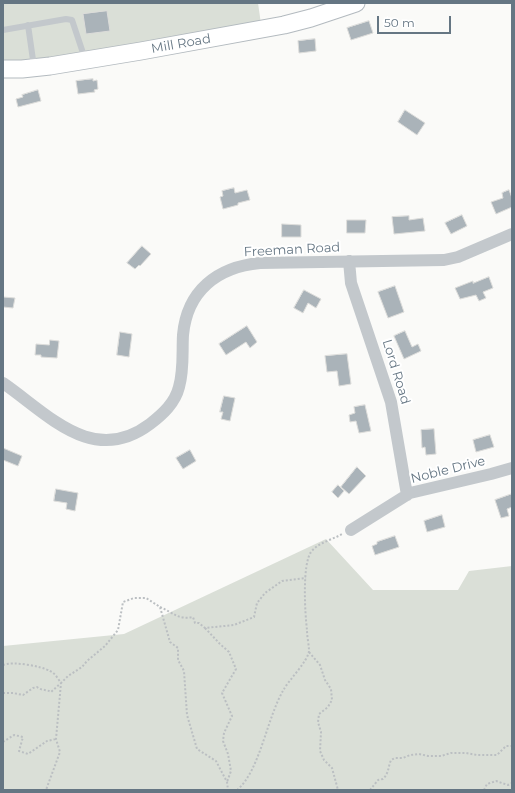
<!DOCTYPE html>
<style>
body{margin:0}
#map{position:relative;width:515px;height:793px;overflow:hidden;background:#fafaf8;font-family:Montserrat,sans-serif}
canvas{display:block}
.frame{position:absolute;inset:0;border:4px solid #657683;pointer-events:none}
.scale{position:absolute;left:377px;top:16px;width:74px;height:18px;box-sizing:border-box;border:2px solid #657683;border-top:0;padding-left:5px;font-size:12px;line-height:14px;white-space:nowrap;color:#657683;-webkit-text-stroke:3px #fff;paint-order:stroke}
</style>
<div id="map">
<canvas width="515" height="793"></canvas>
<div class="frame"></div>
<div class="scale">50 m</div>
</div>
<script>
const ctx = document.querySelector('canvas').getContext('2d');
ctx.lineJoin = 'round';
function fillPath(path, color) { ctx.fillStyle = color; ctx.fill(path, 'evenodd'); }
function trace(path, color, width, dash) { ctx.strokeStyle = color; ctx.lineWidth = width; ctx.lineCap = dash ? 'butt' : 'round'; ctx.setLineDash(dash || []); ctx.stroke(path); }
function label(font, color, halo, rows, align = 'center') {
  ctx.font = font + ' Montserrat,sans-serif'; ctx.lineWidth = 4; ctx.setLineDash([]); ctx.textBaseline = 'middle'; ctx.strokeStyle = halo; ctx.fillStyle = color; for (const [text, x, y, turn = 0] of rows) {
    ctx.save(); ctx.translate(x, y); ctx.rotate((+turn || 0) * Math.PI / 180); ctx.textAlign = isNaN(turn) ? turn : align; if (halo) ctx.strokeText(text, 0, 0); ctx.fillText(text, 0, 0); ctx.restore();
  }
}
fillPath(new Path2D(`
 M3,3H258L261,24L25,63L3,61Z
 M326,539L373,590H458L469,571L512,566V790H3V646L124,634Z`), '#dadfd7');
const building = new Path2D(`
 M107,11L110,31L86,34L83,14Z
 M369,21L373,33L351,40L347,28Z
 M315,39L316,51L299,53L298,41Z
 M93,79V81L97,80L98,89L94,90L95,92L78,94L76,81Z
 M38,90L41,101L18,107L16,99L23,97L22,95Z
 M405,110L425,123L417,135L398,122Z
 M234,188L235,193L247,190L250,200L238,203V205L223,209L220,197L223,196L222,191Z
 M509,190L512,198V207L496,214L491,202L503,198L502,193Z
 M462,215L467,226L451,234L445,223Z
 M409,216V220L423,218L425,231L394,234L392,217Z
 M347,220H366L365,233H347Z
 M282,224L301,225V237H282Z
 M142,246L151,254L140,266L139,265L135,269L127,263Z
 M489,277L493,288L483,292L486,298L479,301L476,295L460,299L455,288L473,281V283Z
 M395,286L404,312L388,318L378,292Z
 M304,290L321,299L316,308L308,303L303,313L294,308Z
 M3,297L15,298L13,308L3,307Z
 M247,326L257,342L250,348L246,342L226,355L219,344Z
 M405,331L412,347L418,344L421,351L404,359L394,336Z
 M120,332L132,334L129,357L117,355Z
 M50,340L59,341L57,358L41,357V355H35L36,344L49,345Z
 M347,354L351,384L339,386L337,371L327,372L325,356Z
 M224,396L235,398L230,421L221,419L223,412H220Z
 M365,405L371,431L359,433L356,421L350,422L349,415L355,413L354,407Z
 M434,429L436,454L426,455L425,447L422,448L421,430Z
 M490,435L494,447L476,452L473,440Z
 M3,448L22,456L18,466L3,460Z
 M190,450L196,461L183,469L176,458Z
 M357,467L366,476L349,494L341,487Z
 M338,485L344,491L338,498L332,492Z
 M56,489L78,493L75,511L66,509L67,503L54,501Z
 M512,494V507L507,509L509,516L501,518L495,500Z
 M442,515L445,527L427,532L424,521Z
 M395,536L399,547L375,555L372,546L377,544V542Z`);
fillPath(building, '#aab3b9');
trace(building, '#dcdcda', 1);
const secondary = new Path2D(`
 M3,69H22L50,66L141,51L284,25L311,18L356,3`);
trace(secondary, '#b3babf', 19);
trace(new Path2D(`
 M160,607C174,613 178,620 193,617L195,623H199L205,628L234,625L254,617L257,603L265,593L282,581L306,578
 M205,628L220,644L229,652L236,669L222,693L232,716L224,733L223,741L228,754L231,771L227,782
 M309,652L320,665L325,680L331,689L332,700L328,707L319,714L318,722L321,732L320,751L324,760L332,768L338,790
 M3,665C13,661 41,666 50,671C55,673 58,679 61,683L68,676L82,667L87,661L105,646L118,630L123,602L134,598H146L160,607L170,642L178,648V660L184,671L187,715L197,749L216,761L227,782L228,790
 M3,693H13L23,695L33,688L37,687C42,691 46,689 51,692L61,683L56,739L60,752L46,790
 M3,742L14,735L23,737L19,751L28,754L47,741L56,739
 M237,790C260,771 267,717 284,689C289,680 308,661 309,651C309,645 307,637 307,630C305,614 302,565 311,552C319,542 332,540 342,534
 M370,790L378,780L383,779C389,773 388,767 391,760L395,758H403L410,755L419,754L428,756H441L451,753H466L477,755H497L506,746H512
 M484,790L487,784L496,781L508,785L512,783`), '#bbbfc2', 2, [2, 2]);
trace(new Path2D(`
 M28,25L34,67
 M3,30L66,19L72,20L85,59`), '#c3c8cc', 6);
trace(new Path2D(`
 M349,261L351,283L391,402L407,495
 M3,383C48,414 93,467 150,424C163,414 175,403 179,387C184,370 182,352 183,335C187,291 217,267 260,263L444,260L458,257L512,234
 M351,530L410,493L491,474L512,468`), '#c3c8cc', 12);
trace(secondary, '#fff', 17);
label('13px', '#657683', '#fff', [
 ["Mill Road",181,44,-10],
 ["Freeman Road",292,250,-3],
 ["Lord Road",396,372,73],
 ["Noble Drive",448,470,-14]
]);
</script>
